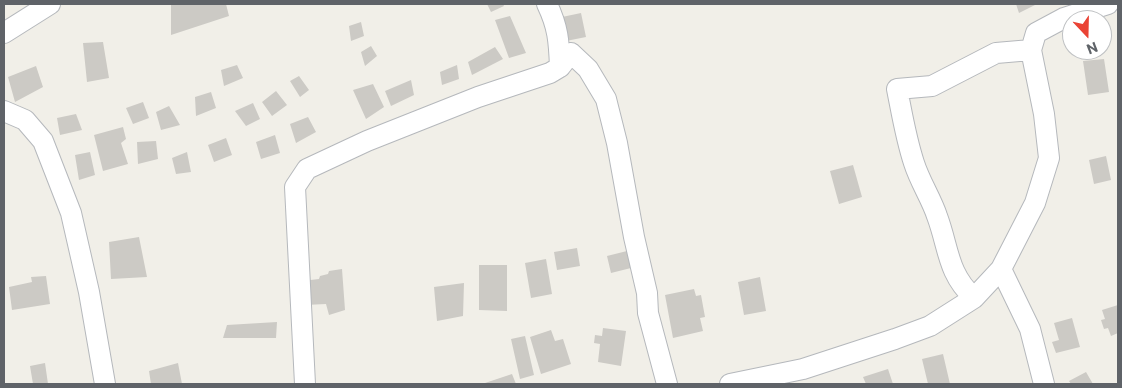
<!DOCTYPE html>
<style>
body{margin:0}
#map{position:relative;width:1122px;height:388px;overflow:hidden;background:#f1efe8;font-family:Commissioner,sans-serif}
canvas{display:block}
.frame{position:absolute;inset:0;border:5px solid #5f6368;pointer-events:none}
.north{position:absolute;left:1062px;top:10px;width:50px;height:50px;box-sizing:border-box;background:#fff;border:1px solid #bfc1c3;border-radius:50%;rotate:159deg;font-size:14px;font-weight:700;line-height:20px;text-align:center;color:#5f6368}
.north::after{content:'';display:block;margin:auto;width:18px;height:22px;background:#ea4335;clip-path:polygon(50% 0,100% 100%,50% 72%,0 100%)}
</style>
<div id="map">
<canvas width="1122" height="388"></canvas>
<div class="frame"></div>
<div class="north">N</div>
</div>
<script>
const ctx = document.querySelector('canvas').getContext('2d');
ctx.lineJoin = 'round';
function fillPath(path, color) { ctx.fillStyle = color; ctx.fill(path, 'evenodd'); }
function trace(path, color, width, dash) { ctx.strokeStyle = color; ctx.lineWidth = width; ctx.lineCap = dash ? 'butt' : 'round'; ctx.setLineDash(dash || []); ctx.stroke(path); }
fillPath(new Path2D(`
 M171,4H226L229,16L171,35Z
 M487,4H503L504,6L491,12Z
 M1016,4H1037L1019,13Z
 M581,13L586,37L566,41L562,17Z
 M510,16L526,53L509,58L495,20Z
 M361,22L364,36L351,41L349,26Z
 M103,42L109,78L87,82L83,43Z
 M371,46L377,56L365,66L361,52Z
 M495,47L503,59L472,75L468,62Z
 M1104,59L1109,92L1088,95L1083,61Z
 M237,65L243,78L224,86L221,70Z
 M457,65L459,79L442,85L440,72Z
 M36,66L43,87L15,102L8,77Z
 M299,76L309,90L300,97L290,81Z
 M411,80L414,95L391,106L385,91Z
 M373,84L384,107L366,119L353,90Z
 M276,91L287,105L272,116L262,102Z
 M211,92L216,108L196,116L195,97Z
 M143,102L149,118L133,124L126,108Z
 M253,103L260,119L246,126L235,111Z
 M169,106L180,125L161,130L156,112Z
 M76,114L82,130L60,135L57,118Z
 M308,117L316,132L296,143L290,124Z
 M123,127L126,139L121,143L128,164L103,171L94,135Z
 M275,135L280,153L261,159L256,142Z
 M226,138L232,155L214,162L208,145Z
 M156,141L158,159L138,164L137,142Z
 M90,152L95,175L79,180L75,155Z
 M187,152L191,172L176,174L172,158Z
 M1106,156L1111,180L1094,184L1089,160Z
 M853,165L862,197L839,204L830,171Z
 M139,237L147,277L111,279L109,242Z
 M577,248L580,266L557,270L554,252Z
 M627,251L631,268L611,273L607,256Z
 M546,259L552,294L531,298L525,263Z
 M479,265H507V311L479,310Z
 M342,269L345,310L329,315L326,304L305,305L302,281L319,279L320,276L328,274L329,271Z
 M46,276L50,304L12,310L9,287L32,282L31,277Z
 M760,277L766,311L744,315L738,282Z
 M464,283L463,316L437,321L434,287Z
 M694,289L696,296L701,295L705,317L700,318L703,331L673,338L665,295Z
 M1118,305V333L1111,336L1108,328L1104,329L1101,320L1105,319L1102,310Z
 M1072,318L1080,347L1056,353L1052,342L1059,340L1054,323Z
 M277,322L276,338H223L227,325Z
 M603,328L626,331L621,366L598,362L600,344L594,343L595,335L602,336Z
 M551,330L555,341L563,339L571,364L541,374L530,337Z
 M525,336L534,375L520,379L511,339Z
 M943,354L950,384H928L922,359Z
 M45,363L48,384H33L30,366Z
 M178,363L182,384H151L149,371Z
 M888,369L893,384H866L863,377Z
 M1086,372L1093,384H1071L1069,381Z
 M512,374L516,384H482Z`), '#cccac5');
const minor = new Path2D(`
 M547,4C558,27 559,41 560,67L571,53L588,69L606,99L617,143L634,237L647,293L648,313L667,384
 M4,33L50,4
 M4,111L25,120L43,141L71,213L89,292L105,384
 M1001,269L1030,329L1044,384
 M974,298C947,273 949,248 937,216C931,198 920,182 914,163C906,139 902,114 897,89L932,86L996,53L1031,50
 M305,384L295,187L307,169L367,141L478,97L550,73L560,67
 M730,384L803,369L895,339L930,326L974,298L1001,269L1035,203L1049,158L1044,114L1031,50L1036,33L1064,18L1108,4`);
trace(minor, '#b5b8bc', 22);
trace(minor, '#fff', 20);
</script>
